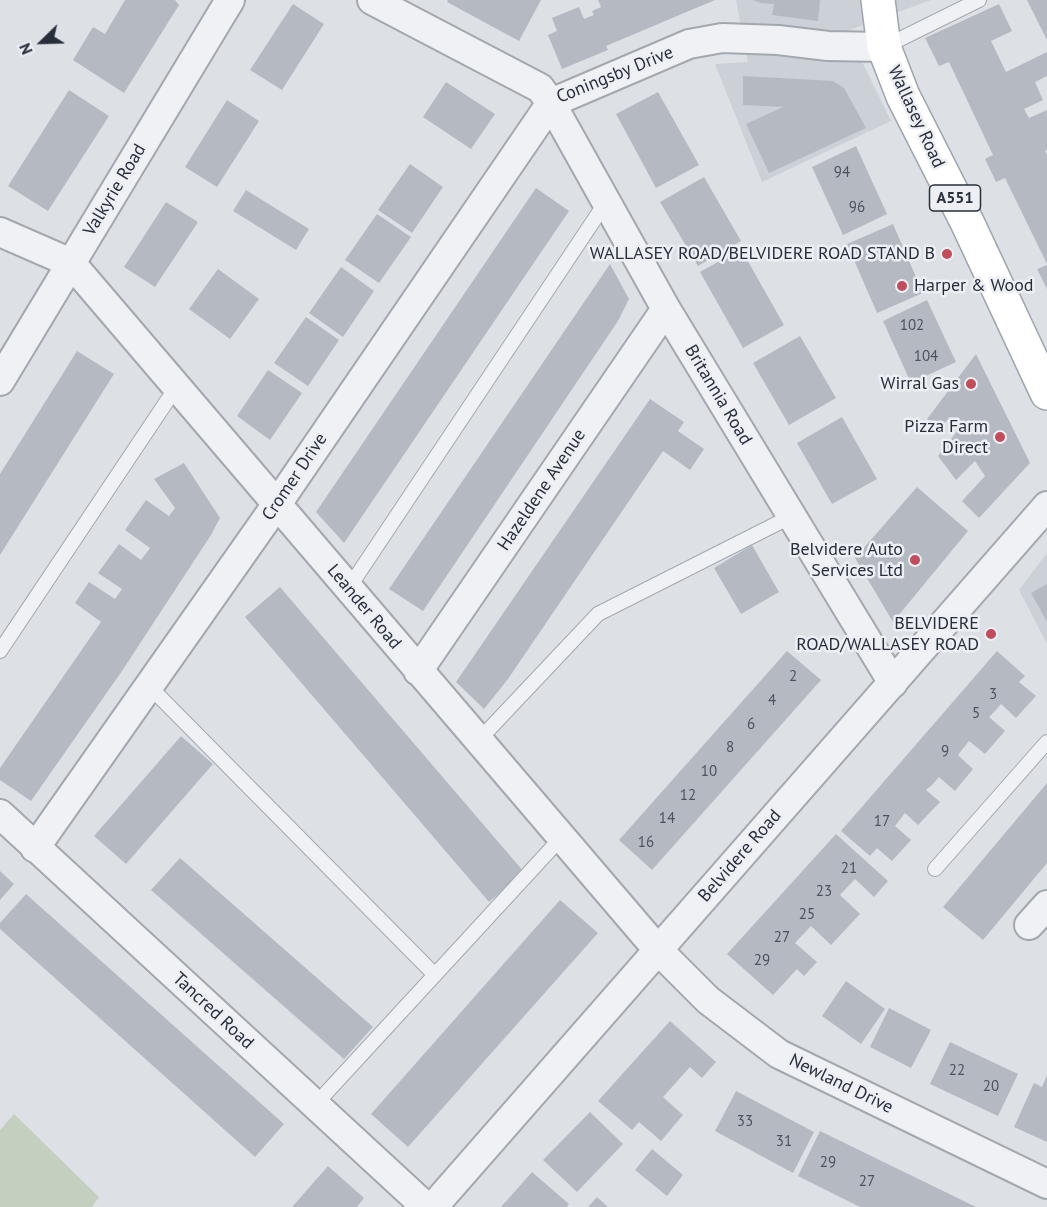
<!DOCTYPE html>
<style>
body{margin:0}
#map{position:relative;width:1047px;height:1207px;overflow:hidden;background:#dde1e6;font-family:"PT Sans",sans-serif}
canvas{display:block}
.north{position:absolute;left:12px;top:12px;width:60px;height:60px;-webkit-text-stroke:4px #edeff4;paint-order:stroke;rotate:247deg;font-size:16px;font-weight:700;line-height:24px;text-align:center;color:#282f3b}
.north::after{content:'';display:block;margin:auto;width:21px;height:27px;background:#282f3b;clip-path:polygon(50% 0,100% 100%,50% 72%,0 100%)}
</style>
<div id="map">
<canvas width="1047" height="1207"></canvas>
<div class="north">N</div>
</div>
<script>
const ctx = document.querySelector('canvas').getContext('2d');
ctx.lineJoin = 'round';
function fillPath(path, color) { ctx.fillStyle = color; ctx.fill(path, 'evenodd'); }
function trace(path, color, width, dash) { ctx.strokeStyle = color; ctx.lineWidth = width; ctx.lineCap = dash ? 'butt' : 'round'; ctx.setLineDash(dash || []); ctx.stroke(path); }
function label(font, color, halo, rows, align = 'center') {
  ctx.font = font + ' "PT Sans",sans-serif'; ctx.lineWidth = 5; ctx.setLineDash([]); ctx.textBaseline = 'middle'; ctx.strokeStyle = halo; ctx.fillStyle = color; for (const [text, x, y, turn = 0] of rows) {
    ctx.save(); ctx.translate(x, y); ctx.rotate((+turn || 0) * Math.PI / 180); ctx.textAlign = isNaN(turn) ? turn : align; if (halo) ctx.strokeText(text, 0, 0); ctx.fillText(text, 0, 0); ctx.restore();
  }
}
fillPath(new Path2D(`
 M736,0H931L847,31L891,121L762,182L715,64L748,62Z
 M1047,553V644L1019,590Z`), '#ccd0d7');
fillPath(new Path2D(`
 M14,1114L99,1197L92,1207H0V1130Z`), '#c3cfbf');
fillPath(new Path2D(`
 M125,0H175L179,5L124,93L73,60L93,27L105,34Z
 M448,0H541L519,41L447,2Z
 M598,0H715L606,46L608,50L562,69L548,35L557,31L552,18L579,7L584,19L594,15L592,11L601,7Z
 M753,0H820L818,21L772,15L774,4L761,3Z
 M1027,0H1047V40Z
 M293,4L324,24L282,90L250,70Z
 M999,4L1012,31L991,41L1006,72L1047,52V76L1035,82L1043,100L1024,109L1029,118L1047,110V150L1045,151L1047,155V264L1005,178L996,182L985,159L993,155L949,62L939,66L925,38Z
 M743,76L833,81L844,88L866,128L769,173L746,124L783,107L743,105Z
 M446,82L495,114L471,149L423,117Z
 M69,90L109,116L48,211L8,186Z
 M658,92L699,165L656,188L616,114Z
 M227,100L259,121L217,187L185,167Z
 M856,146L887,214L843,235L812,167Z
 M410,164L443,187L412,233L378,210Z
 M704,177L741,241L698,266L660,202Z
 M536,188L569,211L344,543L316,512Z
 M246,190L309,229L296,250L233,211Z
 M166,202L198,222L155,287L124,267Z
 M377,214L411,237L379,283L345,260Z
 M893,224L923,293L877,313L847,244Z
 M741,249L784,325L743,348L700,272Z
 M610,264L629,299L618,321L423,611L389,589Z
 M1047,265V289L1037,269Z
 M341,267L374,291L343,337L309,313Z
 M218,269L259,299L230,339L189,309Z
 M927,300L956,362L911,383L883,321Z
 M306,317L339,340L308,386L274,363Z
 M800,336L836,398L789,425L753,363Z
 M77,351L114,374L0,555V474Z
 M976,354L1030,463L979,518L962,501L985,476L975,461L956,480L938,456L958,430L950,417L940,428L927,419Z
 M268,370L302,393L270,440L237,416Z
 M650,399L684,422L678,431L704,449L690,470L663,451L508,679L484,709L456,682Z
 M842,417L877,479L832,504L797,443Z
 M184,463L220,518L211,535L122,671L31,801L0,780V768L101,622L75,603L89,582L115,599L122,589L98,573L119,544L141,560L150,548L125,530L146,500L169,516L175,508L154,479Z
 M917,487L968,531L893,622L855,558Z
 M752,545L779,592L741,614L714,568Z
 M1047,584V622L1031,593Z
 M280,587L524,872L489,902L245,617Z
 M787,651L821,680L652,870L619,840Z
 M997,651L1025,676L1019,682L1036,696L1016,718L1001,704L994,712L989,717L1005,731L985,754L969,741L958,755L973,769L955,791L939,777L932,785L926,790L940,802L918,825L905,813L895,826L911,840L892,861L877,848L870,856L841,831Z
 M181,736L213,764L126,864L94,836Z
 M1047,783V863L983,940L943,907Z
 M836,834L888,881L874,897L855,879L840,895L860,914L831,945L811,926L795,943L817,962L804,976L797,969L773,995L727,954Z
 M180,858L373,1027L344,1059L151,890Z
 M0,871L14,884L0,900Z
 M26,894L284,1124L255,1157L0,929V923Z
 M560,900L598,933L408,1147L371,1114Z
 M846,981L885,1009L861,1044L822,1016Z
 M889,1008L931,1030L911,1068L870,1047Z
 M670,1021L716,1062L702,1078L690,1067L663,1097L683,1115L661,1141L639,1122L632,1130L598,1101Z
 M950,1042L1018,1074L998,1116L930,1084Z
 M1047,1075V1142L1014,1127L1034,1083L1042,1087Z
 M736,1091L814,1132L793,1173L715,1131Z
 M590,1112L623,1144L577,1192L543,1160Z
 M820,1131L935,1187L976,1207H860L798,1176Z
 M652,1149L683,1175L667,1196L635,1170Z
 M328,1166L364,1198L357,1207H292Z
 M532,1172L569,1204L567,1207H501Z
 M597,1197L608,1207H588Z`), '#b5bac2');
const service = new Path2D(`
 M884,47L979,0
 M348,589L606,202
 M0,651L177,386
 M150,687L435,975
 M478,741L598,614L792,516
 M935,869L1047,742
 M315,1105L561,838`);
const minor = new Path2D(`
 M372,0L540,88L551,103L689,44L722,38L778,40L828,46L884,47
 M0,232L71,263L658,950L708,1000L779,1054L1047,1184
 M0,381L230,0
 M418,671L666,309
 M0,814L426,1207
 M35,848L277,504L551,103L666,309L893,683
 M1029,925L1047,905
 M433,1207L1047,506`);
const primary = new Path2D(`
 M878,0L884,47L903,96L967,222L1047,393`);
trace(service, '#a3a8af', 16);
trace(minor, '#a3a8af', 32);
trace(primary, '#9ea5b0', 36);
trace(service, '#f0f1f5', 14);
trace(minor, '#f0f1f5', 28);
trace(primary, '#fff', 33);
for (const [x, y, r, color] of [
 [947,254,6,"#c14c5b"],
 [902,286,6,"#c14c5b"],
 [971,384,6,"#c14c5b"],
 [1000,437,6,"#c14c5b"],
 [915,560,6,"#c14c5b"],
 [991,634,6,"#c14c5b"]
]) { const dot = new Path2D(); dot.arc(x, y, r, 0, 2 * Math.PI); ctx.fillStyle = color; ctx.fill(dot); trace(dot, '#edeff4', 2); }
label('15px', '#4b525d', null, [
 ["94",842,173],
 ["96",857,208],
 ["102",912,326],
 ["104",926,357],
 ["2",793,677],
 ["3",993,695],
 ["4",772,701],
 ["5",976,714],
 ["6",751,725],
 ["8",730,748],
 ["9",945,752],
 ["10",709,772],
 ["12",688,796],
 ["14",667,819],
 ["17",882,822],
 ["16",646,843],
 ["21",849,869],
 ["23",824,892],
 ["25",807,915],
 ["27",782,938],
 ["29",762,961],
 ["22",957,1071],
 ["20",991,1087],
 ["33",745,1122],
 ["31",784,1142],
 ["29",828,1163],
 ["27",867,1182]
]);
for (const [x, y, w] of [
 [955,198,51]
]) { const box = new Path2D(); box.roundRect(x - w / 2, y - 13, w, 26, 4.5); ctx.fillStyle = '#edeff4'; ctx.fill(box); trace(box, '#282f3b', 1.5); }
label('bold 16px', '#282f3b', null, [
 ["A551",955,198]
]);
label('18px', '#282f3b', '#edeff4', [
 ["Coningsby Drive",615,75,-22],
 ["Wallasey Road",916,117,65],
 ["Valkyrie Road",115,190,-59],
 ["Britannia Road",718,395,59],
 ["Cromer Drive",295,477,-56],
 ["Hazeldene Avenue",542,490,-56],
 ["Leander Road",364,607,50],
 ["Belvidere Road",740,856,-49],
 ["Tancred Road",213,1011,43],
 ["Newland Drive",841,1084,26]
]);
label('18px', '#282f3b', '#edeff4', [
 ["WALLASEY ROAD/BELVIDERE ROAD STAND B",935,254],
 ["Harper & Wood",914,286,"left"],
 ["Wirral Gas",959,384],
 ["Pizza Farm",988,427],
 ["Direct",988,448],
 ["Belvidere Auto",903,550],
 ["Services Ltd",903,571],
 ["BELVIDERE",979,624],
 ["ROAD/WALLASEY ROAD",979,645]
], 'right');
</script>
